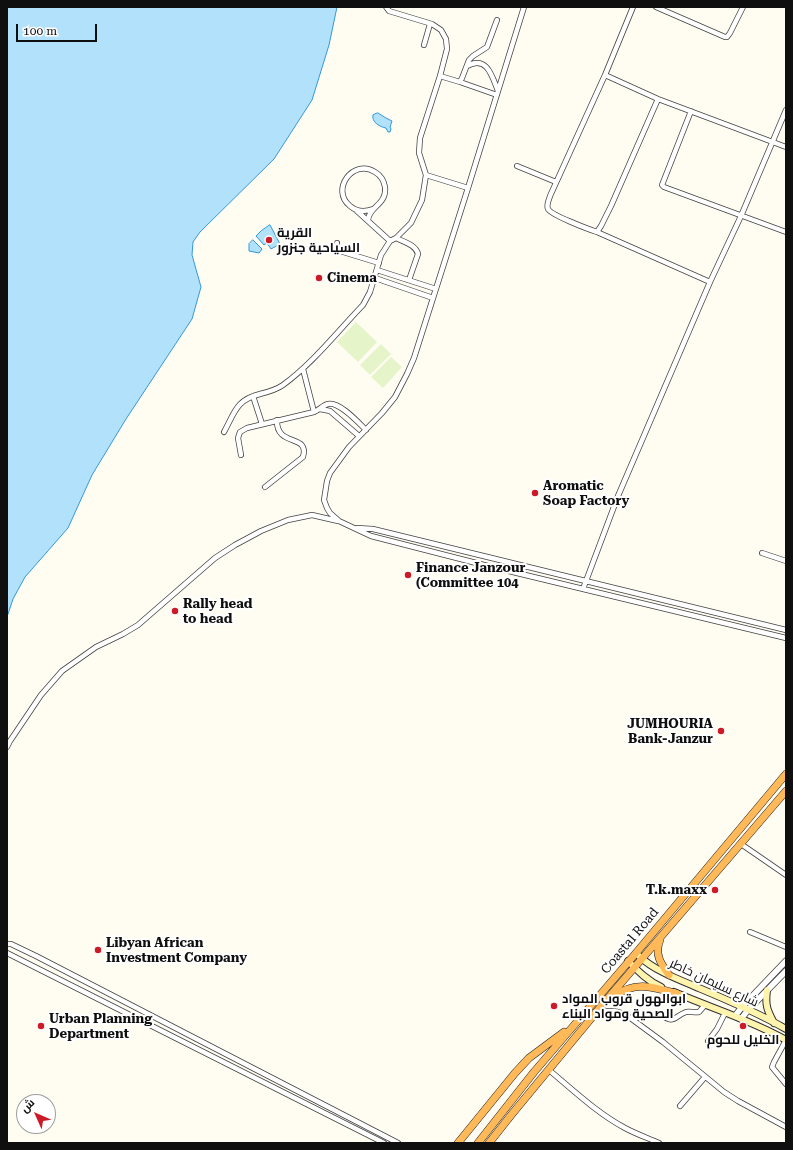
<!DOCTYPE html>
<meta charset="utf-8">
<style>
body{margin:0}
#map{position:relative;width:793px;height:1150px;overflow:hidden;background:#fffcf2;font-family:"Roboto Serif",Cairo,serif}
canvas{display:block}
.frame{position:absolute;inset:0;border:8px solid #0f0f0f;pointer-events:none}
.north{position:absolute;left:16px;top:1094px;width:40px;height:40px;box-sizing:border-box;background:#fff;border:1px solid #9f9f9f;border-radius:50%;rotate:315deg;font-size:11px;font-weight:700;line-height:16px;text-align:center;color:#0f0f0f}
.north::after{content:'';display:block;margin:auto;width:14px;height:18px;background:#cc1b27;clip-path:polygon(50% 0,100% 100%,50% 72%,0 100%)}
.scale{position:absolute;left:16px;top:24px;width:81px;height:18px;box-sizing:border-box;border:2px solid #0f0f0f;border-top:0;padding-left:5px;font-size:12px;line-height:14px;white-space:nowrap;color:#0f0f0f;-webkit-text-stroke:3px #fff;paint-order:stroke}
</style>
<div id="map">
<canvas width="793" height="1150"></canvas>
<div class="frame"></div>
<div class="north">ش</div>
<div class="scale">100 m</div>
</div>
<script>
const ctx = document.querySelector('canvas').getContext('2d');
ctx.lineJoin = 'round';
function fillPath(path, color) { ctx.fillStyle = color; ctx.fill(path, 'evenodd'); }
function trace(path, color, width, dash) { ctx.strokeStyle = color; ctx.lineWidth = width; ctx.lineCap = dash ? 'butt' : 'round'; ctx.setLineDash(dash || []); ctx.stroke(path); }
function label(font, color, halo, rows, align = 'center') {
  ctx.font = font + ' "Roboto Serif",Cairo,serif'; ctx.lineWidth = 4; ctx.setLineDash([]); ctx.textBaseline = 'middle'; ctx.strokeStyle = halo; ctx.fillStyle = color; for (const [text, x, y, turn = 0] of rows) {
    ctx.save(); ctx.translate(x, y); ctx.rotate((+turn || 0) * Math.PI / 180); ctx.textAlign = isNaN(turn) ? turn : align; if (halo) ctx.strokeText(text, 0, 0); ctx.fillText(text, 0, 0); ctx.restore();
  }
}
fillPath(new Path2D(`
 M356,322L377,342L358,362L337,342Z
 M381,344L391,354L370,375L360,365Z
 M391,357L402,367L383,388L371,377Z`), '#e6f4ca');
const water = new Path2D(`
 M7,7H337L329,45L312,100L274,159L200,232L193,242L192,255L201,287L192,319L126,419L92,475L68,528L25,577L13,599L7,617Z
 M378,113L386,118L392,121L390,127L391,129L390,132H388L386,128C380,127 371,122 373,115Z
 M270,225L280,244L271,249L267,243L264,245L256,236L261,231Z
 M253,240L262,249L259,253L249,251V244Z`);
fillPath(water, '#b2e1fb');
trace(water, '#3299d8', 1);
const minor = new Path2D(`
 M386,7L389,11L432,24L441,30L446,39L447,49L440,76L420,138L419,153L426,175L468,188
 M524,7L468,188L414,358L407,374L395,397L382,413L349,447L330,473L327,481L324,500L327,508L330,513L339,521L371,536L488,566L786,638
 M633,7L605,75L550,196C549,200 546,205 548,209C551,215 588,229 597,232L601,226L611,206L658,99
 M656,7L725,37H727L730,33L743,7
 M424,45L430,24
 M467,66C487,55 492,76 498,91
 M605,75L658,99L786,147
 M440,76L460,82L462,78L469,60L473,56L487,47L497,20
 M460,82L497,95
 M691,111L662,185L664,187L786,232
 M517,166L556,182
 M357,211L390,241
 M368,220C369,206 387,205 385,187C384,181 380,175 375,172C353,158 330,190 350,206C357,212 365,212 373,209
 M597,232L710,282
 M396,238C404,242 416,245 418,254L409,280
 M337,243L336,247L340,251L379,263
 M377,270L436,289
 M375,278L433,298
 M303,369L314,412
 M253,396L262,424
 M320,409L330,411L359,436
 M224,432C235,412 236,400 260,394C268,392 276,390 283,385C313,363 337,332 363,305L370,292L381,255L390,241L396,238L411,223L422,200L426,175
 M241,455L238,438L240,432L247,428L314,412C319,410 323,405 328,404C339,401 358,422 366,430
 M265,487L303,457C310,433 276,448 277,420
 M357,528L373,529L786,630
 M762,553L786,561
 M583,589L618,496L710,282L741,216L786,110
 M7,747L10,741L41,695L62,671L96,647L123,634L138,625L215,558L235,545L261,531L288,520L312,515L338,521
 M741,844L786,875
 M750,932L786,947
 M7,944H11L36,956L398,1143
 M7,953L384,1143
 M598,1011H614L621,1013L629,1017L663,1042L724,1092L738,1101L786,1127
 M660,1014C675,1025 673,1017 686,1012C690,1011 695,1013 699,1012L705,1005
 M786,1040L774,1062L772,1067L786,1084
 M708,1041L717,1029L725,1013
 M549,1070C573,1090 597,1113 625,1128C636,1134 648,1138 659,1143
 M680,1106L705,1077`);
const tertiary = new Path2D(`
 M735,1016L742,1007L786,961
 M741,1019L748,1010L786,971`);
const secondary = new Path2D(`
 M639,956C654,970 675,978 694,986C725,999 757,1012 786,1029
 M628,961C639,972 648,981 661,987
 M767,990C765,1005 767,1010 774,1023
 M674,992C711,1008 751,1020 786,1040`);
const trunk = new Path2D(`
 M660,940C654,954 661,964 669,975
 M613,997C635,980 654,987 678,994
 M458,1143L515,1073L529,1058L564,1032
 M478,1143L534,1072L636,953L786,774
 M489,1143L512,1114L603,1004L786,791`);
trace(minor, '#424242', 6);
trace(tertiary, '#424242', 7);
trace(secondary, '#313131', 8);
trace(trunk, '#202020', 8);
trace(minor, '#fff', 4.5);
trace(tertiary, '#fff', 5.5);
trace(secondary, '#fff4ad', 6);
trace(trunk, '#ffb959', 7);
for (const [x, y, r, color] of [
 [269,240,4,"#cc1b27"],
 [319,278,4,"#cc1b27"],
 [535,493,4,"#cc1b27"],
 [408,575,4,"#cc1b27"],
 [175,611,4,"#cc1b27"],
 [721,731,4,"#cc1b27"],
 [715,890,4,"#cc1b27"],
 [98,950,4,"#cc1b27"],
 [554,1006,4,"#cc1b27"],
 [41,1026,4,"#cc1b27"],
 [743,1026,4,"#cc1b27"]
]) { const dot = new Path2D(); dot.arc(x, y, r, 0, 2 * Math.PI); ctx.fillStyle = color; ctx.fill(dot); trace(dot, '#fff', 1.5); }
label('bold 13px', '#0f0f0f', '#fff', [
 ["القرية",277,233],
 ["السياحية جنزور",277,248],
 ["Cinema",327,278],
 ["Aromatic",543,486],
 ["Soap Factory",543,501],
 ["Finance Janzour",416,568],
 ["(Committee 104",416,583],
 ["Rally head",183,604],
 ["to head",183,619],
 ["JUMHOURIA",713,724,"right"],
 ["Bank-Janzur",713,739,"right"],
 ["T.k.maxx",707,890,"right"],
 ["Libyan African",106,943],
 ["Investment Company",106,958],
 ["ابوالهول قروب المواد",562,999],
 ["الصحية ومواد البناء",562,1014],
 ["Urban Planning",49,1019],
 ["Department",49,1034],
 ["الخليل للحوم",743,1040,"center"]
], 'left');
label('13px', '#0f0f0f', '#fff', [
 ["Coastal Road",630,941,-50],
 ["شارع سليمان خاطر",714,983,25]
]);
</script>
